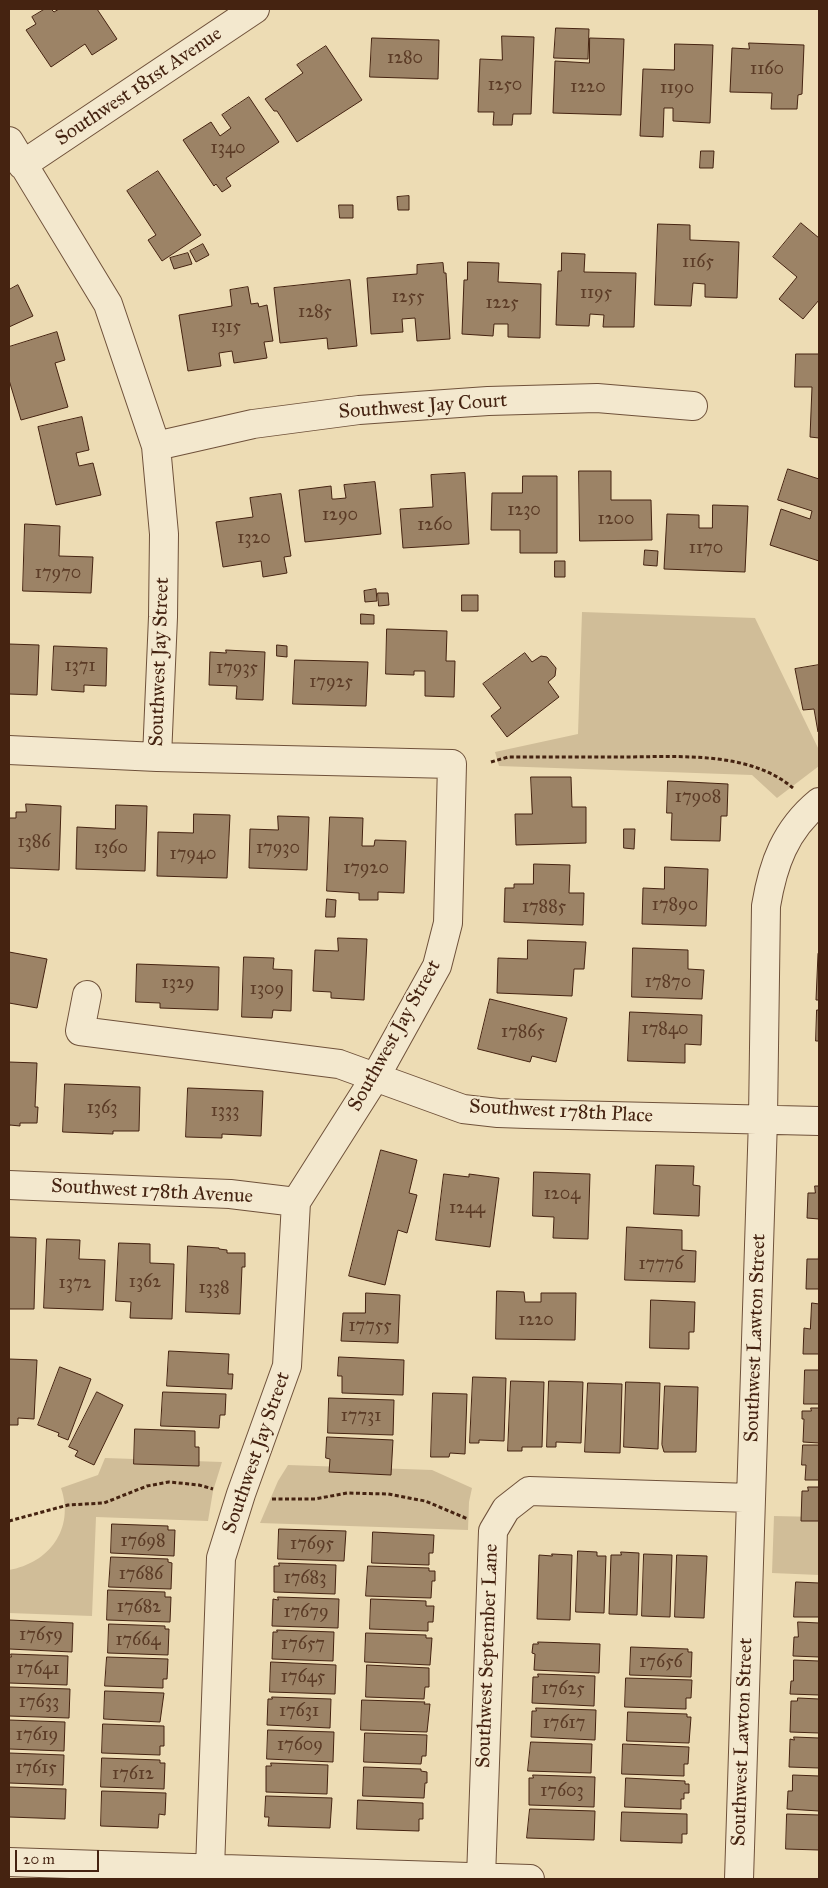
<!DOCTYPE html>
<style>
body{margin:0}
#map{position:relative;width:828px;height:1888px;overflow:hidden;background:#eddcb4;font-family:"IM FELL Great Primer",serif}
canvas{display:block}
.frame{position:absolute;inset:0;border:10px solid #452311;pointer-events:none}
.scale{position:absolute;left:15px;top:1850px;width:84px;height:22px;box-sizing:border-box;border:2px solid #452311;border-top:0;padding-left:6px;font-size:15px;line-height:18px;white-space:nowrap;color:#452311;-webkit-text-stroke:4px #f3e8ce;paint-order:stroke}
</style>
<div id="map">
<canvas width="828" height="1888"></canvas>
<div class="frame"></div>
<div class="scale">20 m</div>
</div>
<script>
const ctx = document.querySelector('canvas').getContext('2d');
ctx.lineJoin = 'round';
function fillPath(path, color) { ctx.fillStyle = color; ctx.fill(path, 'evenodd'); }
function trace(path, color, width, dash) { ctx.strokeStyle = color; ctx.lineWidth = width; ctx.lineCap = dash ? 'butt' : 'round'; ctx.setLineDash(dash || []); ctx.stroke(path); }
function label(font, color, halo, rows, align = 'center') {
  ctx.font = font + ' "IM FELL Great Primer",serif'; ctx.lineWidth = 4.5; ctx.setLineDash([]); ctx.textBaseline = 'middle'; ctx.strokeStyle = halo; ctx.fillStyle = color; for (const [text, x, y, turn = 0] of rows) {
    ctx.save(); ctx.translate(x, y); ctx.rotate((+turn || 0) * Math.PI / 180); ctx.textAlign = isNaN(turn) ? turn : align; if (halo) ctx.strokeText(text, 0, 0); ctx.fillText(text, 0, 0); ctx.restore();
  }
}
fillPath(new Path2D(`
 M582,612L755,618L819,750V766L777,798L752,775L499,766L495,752L578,734Z
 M105,1458L222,1462L213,1491L208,1521L96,1517L92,1616L9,1613V1570C49,1563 75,1529 61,1488L98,1475Z
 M288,1465L432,1470L472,1488L469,1502L468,1530L260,1523L278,1481Z
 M774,1516L819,1517V1575L772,1573Z`), '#d0bd98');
const building = new Path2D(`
 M45,9H51L54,12L59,9H97L117,39L92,55L85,44L51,67L26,30L36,24L32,17Z
 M556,28L589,29L588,59L554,58Z
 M502,36L534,37L531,114H513L512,125H493L494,112H478L480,59L502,60Z
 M372,38L439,40L438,79L370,77Z
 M590,38L624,39L621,115L553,113L555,61L589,63Z
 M749,43L804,45L802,94L798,95L797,109H771L772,93L730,92L732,48L749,49Z
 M675,44L713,45L710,123L673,121V108H664L663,137L640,136L643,69L674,70Z
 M326,46L362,100L297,142L277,111H274L265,99L303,73L297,65Z
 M249,97L279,142L226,178L231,186L222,192L216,184L214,186L183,140L211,122L220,136L231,128L222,115Z
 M701,151H714L713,168H700Z
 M158,171L201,235L162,261L148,240L156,235L127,191Z
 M409,196V210H398L397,197Z
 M339,205H353V218H340Z
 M801,223L819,238V300L803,319L779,299L797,277L773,257Z
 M658,224L690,225V240L739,242L737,298L705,297V284L693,283L691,306L655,305Z
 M203,244L209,255L196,262L190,251Z
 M188,253L192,264L174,269L170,258Z
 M562,253L585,254L584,272L636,273L634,327H603L604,315L590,314L589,326L556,325L558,271H561Z
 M468,262L499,263L498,282L541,284L540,338L508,337V324H494L493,336L462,334L464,280H467Z
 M443,263L444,273H446L450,339L417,341L415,318L402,319L403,332L371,334L367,278L417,274V265Z
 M350,280L357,346L328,349L327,338L280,343L274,288Z
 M18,285L33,316L9,327V290Z
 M248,287L251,304L258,303L259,307L267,305L273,341L264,342L267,358L234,363L232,351L219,353L221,366L188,371L179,315L232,306L230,290Z
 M57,332L65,360L55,363L68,407L21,420L9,380V347Z
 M796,354H819V438L810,437L812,387H795Z
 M82,417L89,450L76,453L79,466L93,463L101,495L56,505L38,427Z
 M788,469L819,479V561L770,545L781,509L810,519L812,511L778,500Z
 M579,471H611V500H651L652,540L580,541Z
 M465,473L469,544L403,548L400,509L433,507L431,475Z
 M523,476H557V553H520V530H491L492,493H522Z
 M375,482L381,534L305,542L299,490L331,486L332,499H335L346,498L344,485Z
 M281,494L291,556L284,557L287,573L263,577L261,561L223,567L216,522L253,517L250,498Z
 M713,505L748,506L745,572L664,569L667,514L699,515V528H712Z
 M25,524L60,526L59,556L93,557L91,593L23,591Z
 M645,550L658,551L657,566L644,565Z
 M555,561H565V577H555Z
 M376,589L377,601L365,602L364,591Z
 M378,593H388L389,605L379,606Z
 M462,595H478V611H462Z
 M361,614L374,615V624H361Z
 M387,629L447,631L446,661H455L454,697L425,696V671H414V675L386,674Z
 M9,644L39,645L37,695L9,694Z
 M277,645L287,646V657L277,656Z
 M54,646L107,648L106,686L84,685V692L52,690Z
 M226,650L265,652L263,700L236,699L237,686L209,685L210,652L226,653Z
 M525,653L532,662L541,656L547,657L556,668L555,676L548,682L559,697L507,737L491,716L501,708L483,684Z
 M295,660L368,662L366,706L293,704Z
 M819,665V732H818L814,709L803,710L795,669Z
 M531,777H571L572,807H586V843L516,845L515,814H532Z
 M668,781L728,784L727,816H721L720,841L671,840L672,813H667Z
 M26,804L61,806L59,870L9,868V818H16V812H26Z
 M116,805L147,806L145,871L76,869L77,827L115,829Z
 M194,814L230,815L227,878L157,876L158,832L193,833Z
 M278,816L309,817L307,870L249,868L250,829L278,830Z
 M330,817L363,818L362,846H374L375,840L406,841L404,893L378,892V900H359V893L327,891Z
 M624,829H635L634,849L624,848Z
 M534,864L570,865L569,893H584L583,925L504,922L505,888H514V884H533Z
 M665,867L708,869L706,926L642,924L643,888L664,889Z
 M327,899L336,900L335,917H326Z
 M338,938L367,939L364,1000L331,998V992L313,991L315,950L338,951Z
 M528,940L586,942L584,969H574L572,996L497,993L498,958L527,959Z
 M633,948L688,950V969L704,970L702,999L632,997Z
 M9,952L47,959L37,1008L9,1003Z
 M819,953V1000H816L818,954Z
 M244,957L274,958L273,969L292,970L291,1011L273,1010L272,1018L242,1017Z
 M137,964L219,967L218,1010L160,1008V1003L136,1002Z
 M490,999L567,1018L556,1062L532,1056L530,1062L478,1049Z
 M817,1010H819V1041H816Z
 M630,1012L702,1015L701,1045L685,1044V1063L628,1061Z
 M9,1062L37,1063L35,1107H38L37,1123H20V1126L10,1125L9,1127Z
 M65,1084L140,1087L139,1131H113V1134L63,1132Z
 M188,1088L263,1091L261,1136L222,1134V1138L186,1137Z
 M381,1150L417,1160L409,1193L417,1195L407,1233L398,1230L385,1285L349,1276Z
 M656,1165L694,1166L693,1185L700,1186L699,1216L654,1214Z
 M534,1172L590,1174L588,1239L553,1238L554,1217L533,1216Z
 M444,1174L469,1177V1174L499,1178L490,1247L436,1240Z
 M815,1186H819V1219L807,1218L808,1193H815Z
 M627,1227L682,1230V1250L696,1251L695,1282L625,1280Z
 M9,1237L36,1238L34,1309H9Z
 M819,1237V1289H806L807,1259H818Z
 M47,1239L80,1240L79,1259L105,1260L103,1310L44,1308Z
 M119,1243L150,1244V1263L174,1264L172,1319L130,1318L131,1302L116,1301Z
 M188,1246L219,1248V1249L227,1250V1253H245V1267H242L240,1314L186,1312Z
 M497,1291L524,1292L525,1302H541V1293H576L575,1340L496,1339Z
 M366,1293L400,1295L398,1343L341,1341L343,1313H365Z
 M651,1300L695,1302L694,1332H689V1349L650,1348Z
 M812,1303L819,1304V1354H803L804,1328L810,1329Z
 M169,1351L229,1354L228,1374H233L232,1389L167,1386Z
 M339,1357L404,1360L403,1395L342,1393V1376H338Z
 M9,1359L37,1360L34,1419L18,1418V1425H9Z
 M60,1367L91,1379L68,1440L58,1436L59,1433L38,1425Z
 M805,1370H819V1404H804Z
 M473,1377L506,1378L504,1441L479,1440V1443H470Z
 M511,1381L544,1382L542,1447H522V1451H508Z
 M549,1381L583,1382L581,1443L556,1442V1447H547Z
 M626,1382L660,1383L658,1449L624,1447Z
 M588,1383L622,1384L620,1453L585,1452Z
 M665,1386L698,1387L696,1452H664L662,1445Z
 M97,1392L123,1405L94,1465L75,1456L78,1451L69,1447Z
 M163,1392L226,1394L225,1415H220L219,1428L161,1426Z
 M433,1393L467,1394L465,1454L450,1453L449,1457H431Z
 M329,1398L394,1400L393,1435L328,1433Z
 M811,1408H819V1443L803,1442L804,1419H802V1411H811Z
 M135,1429L195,1431V1447H199V1466L134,1464Z
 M327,1437L393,1440L391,1475L329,1472L330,1459L326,1458Z
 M803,1445H819V1480H805L806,1465H802Z
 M808,1487H819V1521H801L802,1491H808Z
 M112,1524L168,1526V1530H175L174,1556L111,1553Z
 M279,1529L346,1531L344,1561L278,1559Z
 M373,1532L434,1535L433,1553H429V1565L372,1563Z
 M578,1551L597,1552V1556H606L604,1613L576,1612Z
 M621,1552L639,1553L637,1615L609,1614L611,1555H621Z
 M552,1554L572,1555L570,1620L537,1619L539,1555L552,1556Z
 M644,1554L672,1555L670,1617L642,1616Z
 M677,1555L707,1556L704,1618L675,1617Z
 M111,1557L168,1559V1562L172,1563L171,1589L109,1587Z
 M279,1563L336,1565L335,1594L274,1592V1566H279Z
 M368,1566L429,1568V1571H435V1581H432L431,1598L366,1596Z
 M796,1582L819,1583V1617H794Z
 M108,1590L165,1592V1597H171L170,1622L107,1620Z
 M278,1597L339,1599L338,1628L272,1626L273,1599L278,1600Z
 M371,1599L426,1601V1606H434L433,1622H428V1631L370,1629Z
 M9,1620L73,1623L72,1652L9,1649Z
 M798,1622L819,1623V1657L793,1656L794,1637H798Z
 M109,1624L165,1626V1629H169L168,1655L108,1653Z
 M277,1630L334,1632L333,1661L272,1659L273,1632H277Z
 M366,1633L426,1635V1638H432L430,1665L365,1662Z
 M538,1642L600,1644L599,1673L534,1670L535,1654L532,1653L533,1644H538Z
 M631,1647L688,1649V1652H692L691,1677L630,1675Z
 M11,1654L68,1656L67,1685L9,1683V1657H11Z
 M107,1657L168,1659L167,1679H163V1688L105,1686Z
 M794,1660L819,1661V1695L790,1694L791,1681H793Z
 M271,1662L336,1665L335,1694L270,1692Z
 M367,1665L429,1668V1687H425L424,1699L366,1697Z
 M538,1674L595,1676L594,1706L532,1703L533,1677H538Z
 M626,1678L692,1680L691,1698H686V1709L625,1707Z
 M9,1687L70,1689L69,1718L9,1716Z
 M105,1691L164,1693L160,1722L104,1719Z
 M272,1697L331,1699L330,1728L267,1725L268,1699H272Z
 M798,1698L819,1699V1733L790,1732L791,1701H797Z
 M362,1700L425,1702L424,1704H430L427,1732L361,1730Z
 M536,1708L596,1710L595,1740L531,1737L532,1711H536Z
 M628,1712L687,1714V1717H691L689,1743L627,1741Z
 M9,1720L65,1722L64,1751L9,1749Z
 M103,1724L164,1726V1746H160V1755L102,1753Z
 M268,1730L334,1732L333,1762L267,1759Z
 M365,1733L427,1735L426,1756H422L421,1764L364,1762Z
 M794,1737L819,1738V1768L789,1767L790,1739L794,1740Z
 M531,1742L592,1744L591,1773L528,1771Z
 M623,1744L689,1747L688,1764H684V1776L622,1774Z
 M9,1753L64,1755L63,1785L9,1783Z
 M102,1758L160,1760V1763H165L164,1789L101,1787Z
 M271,1763L328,1765L327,1794L266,1792V1766H271Z
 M364,1767L421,1769V1771L427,1772V1783H425L424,1798L363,1796Z
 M533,1775L595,1777L594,1807L529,1805V1778H533Z
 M793,1775L819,1776V1811L787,1809L788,1791H792Z
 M626,1778L685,1781V1784H689V1793H684V1799H681V1809L625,1807Z
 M9,1787L66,1789L65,1819L9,1817Z
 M102,1791L166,1793L165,1815L159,1814L158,1828L101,1826Z
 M266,1796L332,1798L330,1828L268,1826L269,1817H265Z
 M358,1800L423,1803V1819H419V1831L357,1829Z
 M530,1809L595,1811L594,1840L527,1838Z
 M622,1812L687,1814V1834H682V1843L621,1841Z
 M787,1814L819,1815V1850L786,1849Z`);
fillPath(building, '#9c8366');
trace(building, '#452311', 1);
const minor = new Path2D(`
 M9,141L108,304L156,446L164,534L163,617L157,757L452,764L448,923L437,966L376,1076L296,1202L287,1366L241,1494L221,1558L210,1869
 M22,165L255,9
 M156,446L253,424L359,410L488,401L597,398L693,406
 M9,750L157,757
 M87,995L80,1031L339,1064L463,1109L498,1113L527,1114L819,1121
 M9,1185L230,1194L296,1202
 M9,1862L530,1879
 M481,1878L493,1531L506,1509L529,1491L751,1498
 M739,1879L763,1119L766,906C773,864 785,830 819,802`);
trace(minor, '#6f513a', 30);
trace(new Path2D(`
 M491,762L508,757C545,757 582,757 619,757C674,757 749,750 793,788
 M272,1499H315L347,1493L388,1494L425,1501L468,1519
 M9,1521L68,1505L104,1503L147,1486L169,1482L199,1485L213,1489`), '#452311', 3, [4, 2.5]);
trace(minor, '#f3e8ce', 28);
label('18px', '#5b3b26', null, [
 ["1280",405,59],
 ["1160",767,70],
 ["1250",505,86],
 ["1220",588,88],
 ["1190",677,89],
 ["1340",228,149],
 ["1165",698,263],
 ["1195",596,294],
 ["1255",408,298],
 ["1225",502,304],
 ["1285",315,313],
 ["1315",226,328],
 ["1230",524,511],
 ["1290",340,516],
 ["1200",616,520],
 ["1260",435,526],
 ["1320",254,539],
 ["1170",706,549],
 ["17970",58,574],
 ["1371",80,667],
 ["17935",237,669],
 ["17925",331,683],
 ["17908",698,798],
 ["1386",34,843],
 ["1360",111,849],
 ["17930",278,849],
 ["17940",193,855],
 ["17920",366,869],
 ["17890",675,906],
 ["17885",544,908],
 ["17870",668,983],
 ["1329",178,984],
 ["1309",267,990],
 ["17840",665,1030],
 ["17865",523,1033],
 ["1363",102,1109],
 ["1333",225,1112],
 ["1204",562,1195],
 ["1244",467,1209],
 ["17776",661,1265],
 ["1362",145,1283],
 ["1372",75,1284],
 ["1338",214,1289],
 ["1220",536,1321],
 ["17755",370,1327],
 ["17731",361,1417],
 ["17698",143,1542],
 ["17695",312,1545],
 ["17686",141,1575],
 ["17683",305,1579],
 ["17682",139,1608],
 ["17679",306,1613],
 ["17659",41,1636],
 ["17664",138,1641],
 ["17657",303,1645],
 ["17656",661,1663],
 ["17641",38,1670],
 ["17645",303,1678],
 ["17625",563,1690],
 ["17633",39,1703],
 ["17631",299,1712],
 ["17617",564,1724],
 ["17619",37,1736],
 ["17609",300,1746],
 ["17615",36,1769],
 ["17612",133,1775],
 ["17603",562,1792]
]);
label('20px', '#452311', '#f3e8ce', [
 ["Southwest 181st Avenue",139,87,-34],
 ["Southwest Jay Court",423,407,-4],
 ["Southwest Jay Street",160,662,-88],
 ["Southwest Jay Street",395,1036,-61],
 ["Southwest 178th Place",561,1112,3],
 ["Southwest 178th Avenue",152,1192,3],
 ["Southwest Lawton Street",756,1338,-88],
 ["Southwest Jay Street",257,1453,-71],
 ["Southwest September Lane",488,1656,-88],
 ["Southwest Lawton Street",743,1742,-88]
]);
</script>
